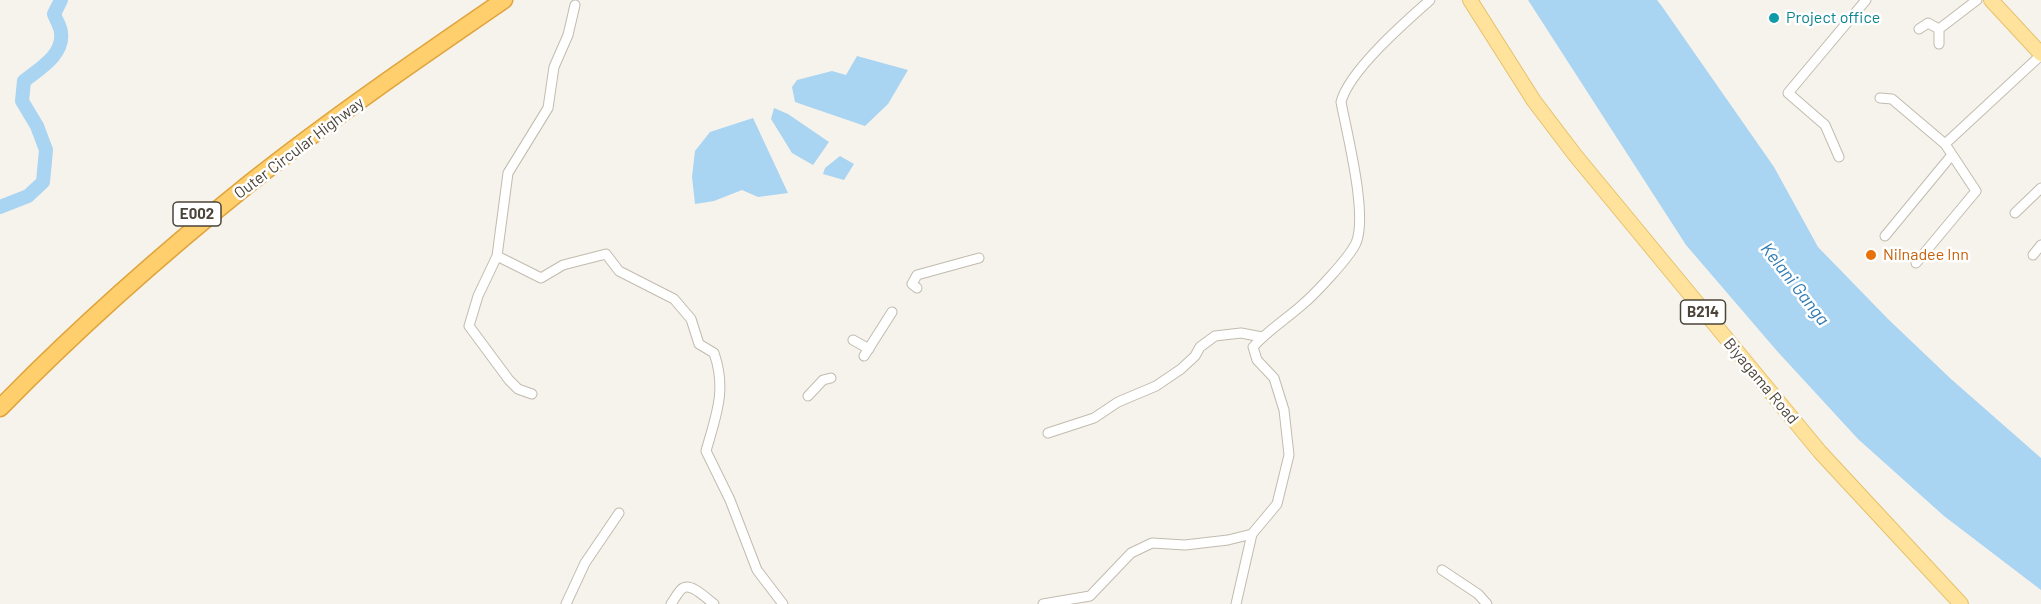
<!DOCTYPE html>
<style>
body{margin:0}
canvas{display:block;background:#f6f3ec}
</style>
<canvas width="2041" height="604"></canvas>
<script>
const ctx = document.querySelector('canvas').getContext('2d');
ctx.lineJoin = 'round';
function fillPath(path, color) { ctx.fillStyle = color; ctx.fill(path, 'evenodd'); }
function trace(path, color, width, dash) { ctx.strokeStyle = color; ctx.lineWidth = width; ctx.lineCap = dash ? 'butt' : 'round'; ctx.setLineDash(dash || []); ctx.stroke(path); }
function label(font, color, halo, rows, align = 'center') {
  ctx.font = font + ' Barlow,sans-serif'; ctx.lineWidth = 5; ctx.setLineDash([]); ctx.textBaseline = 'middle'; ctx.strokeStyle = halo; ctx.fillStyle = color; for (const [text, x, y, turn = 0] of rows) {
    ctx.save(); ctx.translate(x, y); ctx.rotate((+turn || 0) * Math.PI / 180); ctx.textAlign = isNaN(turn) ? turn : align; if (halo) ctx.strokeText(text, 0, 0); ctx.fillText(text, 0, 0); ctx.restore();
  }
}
fillPath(new Path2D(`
 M1528,0H1657L1661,5L1774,167L1818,247L1888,319L1951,379L2041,458V590L1944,516L1858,439L1777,351L1686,245Z
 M857,56L908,70L888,104L865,126L795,102L792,87L797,80L832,71L846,75Z
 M774,108L788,114L829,142L813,165L792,153L771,119Z
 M753,118L788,193L758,197L742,190L714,201L695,204L692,177L695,151L710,132Z
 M840,156L854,164L844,180L823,174L825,168Z`), '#a9d4f2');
trace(new Path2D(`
 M0,207L28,196L43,182L46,150L37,126L22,101L24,81C39,69 64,55 61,33C61,27 56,20 54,14L61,0`), '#a9d4f2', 14);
const street = new Path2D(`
 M575,5L568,35L554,67L548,108L508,173L497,256L541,278L563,265L606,254L619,271L674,299L691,319L699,344L714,353C727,390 716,415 706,451L730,500L757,570L783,604
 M1919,29L1928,23L1939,29
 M1939,44V29L1977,0
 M1880,98L1892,99L1945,144L1976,191L1916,263
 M1945,144L2041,55
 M1839,157L1825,125L1788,93L1866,0
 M2015,213L2041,188
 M1885,236L1951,156
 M2033,255L2041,245
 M497,256L478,296L469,326L509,380L518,389L532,394
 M917,288L912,284L917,275L979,258
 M853,340L869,349
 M864,356L892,312
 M808,396L823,380L831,378
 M1048,433L1094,418L1118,402L1156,386L1181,369L1195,356L1200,347L1215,336L1241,333L1262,337
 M1442,570L1478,594L1487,604
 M566,604L585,563L619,513
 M671,604C674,600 679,590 683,588C692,583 707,599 714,604
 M1043,604L1090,596L1131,553L1152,543L1185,545L1228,540L1252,534L1277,504L1289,455L1284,410L1274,378L1257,360L1253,347C1267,331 1285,320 1302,305C1315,294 1349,258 1356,243C1368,215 1347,134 1341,102C1349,71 1405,22 1430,0
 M1236,604L1252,534`);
const primary = new Path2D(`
 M1470,0L1534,101L1575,155L1820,452L1961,604
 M1991,0L2041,54`);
const highway = new Path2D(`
 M0,408C78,328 163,253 250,183C332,118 418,59 504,0`);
trace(street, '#c2bbae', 11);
trace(primary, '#e6c16a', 16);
trace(highway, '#e0a43c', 19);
trace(street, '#fff', 9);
trace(primary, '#ffe39c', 14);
trace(highway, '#ffcf6e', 16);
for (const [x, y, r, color] of [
 [1774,18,6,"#0f9aa8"],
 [1871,255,6,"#e8710a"]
]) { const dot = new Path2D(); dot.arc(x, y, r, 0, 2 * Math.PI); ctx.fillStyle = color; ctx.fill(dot); trace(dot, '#fff', 2); }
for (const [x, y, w] of [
 [197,214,48],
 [1703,312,45]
]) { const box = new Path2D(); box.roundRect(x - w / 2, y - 12, w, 24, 4.5); ctx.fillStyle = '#fff'; ctx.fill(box); trace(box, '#4b4439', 1.5); }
label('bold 15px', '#4b4439', null, [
 ["E002",197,214],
 ["B214",1703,312]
]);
label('16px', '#0d838f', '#fff', [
 ["Project office",1786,18]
], 'left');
label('16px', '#4b4439', '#fff', [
 ["Outer Circular Highway",299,148,-37],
 ["Biyagama Road",1761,381,50]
]);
label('16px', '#c56008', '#fff', [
 ["Nilnadee Inn",1883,255]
], 'left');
label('italic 18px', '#2e7ab2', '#fff', [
 ["Kelani Ganga",1795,284,52]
]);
</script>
